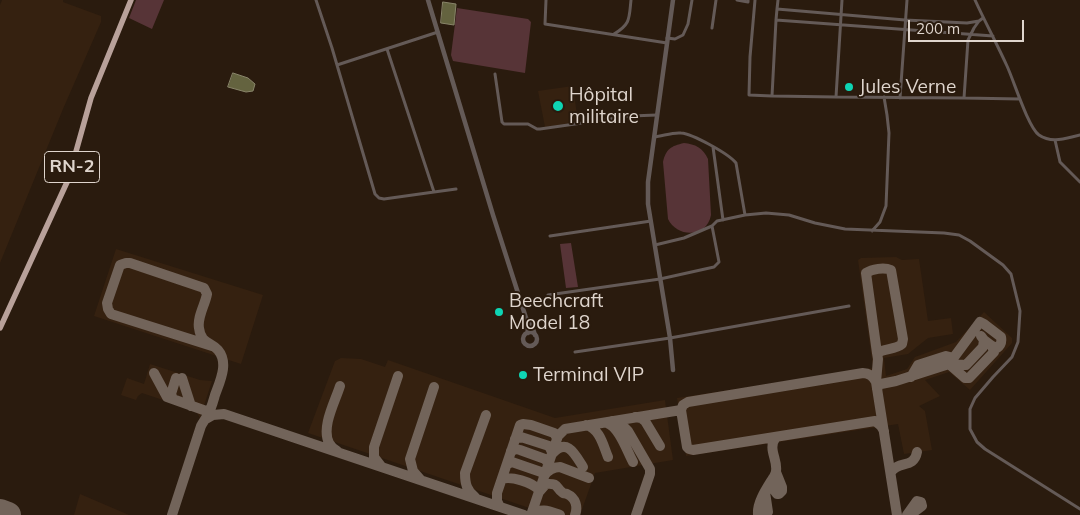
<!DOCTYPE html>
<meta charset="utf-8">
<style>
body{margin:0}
#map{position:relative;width:1080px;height:515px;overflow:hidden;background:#2a1b0e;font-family:Mulish,sans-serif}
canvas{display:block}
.scale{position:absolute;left:908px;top:20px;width:116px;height:22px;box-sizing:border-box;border:2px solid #dfd5cd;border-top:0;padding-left:6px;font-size:15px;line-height:18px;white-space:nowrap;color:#dfd5cd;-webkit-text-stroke:4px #2a1b0e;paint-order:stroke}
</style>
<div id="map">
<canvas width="1080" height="515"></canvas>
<div class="scale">200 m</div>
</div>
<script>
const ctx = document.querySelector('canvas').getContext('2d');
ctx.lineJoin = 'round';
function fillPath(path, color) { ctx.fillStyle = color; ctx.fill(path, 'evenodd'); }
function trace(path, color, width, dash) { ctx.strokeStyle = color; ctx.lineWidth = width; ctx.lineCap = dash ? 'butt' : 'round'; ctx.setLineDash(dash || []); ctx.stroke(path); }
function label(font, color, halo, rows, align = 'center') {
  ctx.font = font + ' Mulish,sans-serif'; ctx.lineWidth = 4; ctx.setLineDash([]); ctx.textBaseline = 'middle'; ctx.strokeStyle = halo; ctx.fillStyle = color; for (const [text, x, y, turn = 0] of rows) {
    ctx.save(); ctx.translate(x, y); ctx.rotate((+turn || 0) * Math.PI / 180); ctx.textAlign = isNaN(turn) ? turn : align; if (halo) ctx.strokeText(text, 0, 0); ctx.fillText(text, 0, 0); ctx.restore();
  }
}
fillPath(new Path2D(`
 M2,0H63V2L101,16V22L63,109L0,263V5Z
 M573,86L578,122L545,127L538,91Z
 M116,249L263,295L241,364L94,316Z
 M896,257L902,260L919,259L928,321L951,318L953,334L928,338L908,354L884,358L886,376L907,369L915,357L956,342L984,312L1012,338V343L970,390L949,372L925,380L940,396L919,406L925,411L932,450L904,454L898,424L686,456L677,398L873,368L858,260L861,258Z
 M341,358L361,359L385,367L388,360L555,418L665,400L673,460L595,473L580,515H550L308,433L335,361Z
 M150,364L200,380L212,381L200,418L196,411L142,393L138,396L136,400L121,395L127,378L144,384Z
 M80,494L129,515H74Z`), '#352110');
fillPath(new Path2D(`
 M136,0H164L152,29L129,18Z
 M457,8L528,19L531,22L525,73L453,61L451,55Z
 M684,143C695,144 703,148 708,159L711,215C707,238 677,238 668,219L663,162C666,149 671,146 684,143Z
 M571,243L578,287L566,288L560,244Z`), '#573437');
const water = new Path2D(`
 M443,2L456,4L454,25L441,23Z
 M233,73L248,78L255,84L253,91L246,92L228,87Z`);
fillPath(water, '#64633f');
trace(water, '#89856a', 1);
trace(new Path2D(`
 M877,353C885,348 895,350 902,344L903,339L891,270C884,267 872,269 866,273L877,353L878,359L876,382L897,515
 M949,364L965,378H969L994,352L992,346L984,340
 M949,364L966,365L983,347L984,340L981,336
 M154,373L167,397L209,412
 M911,377L918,365L946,356L950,357L951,362
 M182,378L191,406
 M876,382C873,376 869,373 863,373L688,402L683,405L681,410L687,447L689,449L693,450L875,421L881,426L884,431
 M877,389L879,385L881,384L896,381L949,364L980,322L984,324L1001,337C1002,342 1001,345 997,348L992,346
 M173,399L171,394L176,378
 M635,417L641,418L645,421L660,446
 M206,419L213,415L224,414L524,515
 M612,421L624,427L628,431L650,469V474L636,515
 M607,423C619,427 627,451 633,462
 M586,425C600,429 603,445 608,457
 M515,439L521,437L549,446L552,452
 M337,451C334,449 331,447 329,443C321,427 335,402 340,386
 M511,451L516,449L520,450L545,459L548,463
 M552,454C567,437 575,454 583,467
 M507,464L512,462L541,472L544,476C548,470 553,467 560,467L589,478
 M381,466L374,457V447L398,376
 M776,472L782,487V491L779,494H777L774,490Z
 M891,472C899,460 914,469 917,452
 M420,479L413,471L410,459L434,387
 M502,479C511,476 532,482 539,490
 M539,492L546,484C560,483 555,488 563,493C564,494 566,493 567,494C576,498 578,507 575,515
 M765,492L768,512L758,514C757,502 767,488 773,478C774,477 776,473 776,471C778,459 767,449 776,437
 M475,497C467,491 465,484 465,473L486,415
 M500,507L497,501V493L520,425L523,424L531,425L554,433L557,438
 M172,515L201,426C203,422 205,420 207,416C211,410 213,402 215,395C220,381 229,363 218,350C211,342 201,344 199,328C197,317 205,305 207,294L204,288L130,263H126L120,265L107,303L108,309L111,314L212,346
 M531,515L558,436L565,429L681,410
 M532,515C541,507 549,511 560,515
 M907,515L917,501L921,502L922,506L910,515`), '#72645a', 10);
trace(new Path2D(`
 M0,512L8,515`), '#72645a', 26);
trace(new Path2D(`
 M316,0L332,48L375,194L379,198L384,199L434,192
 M546,0L545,24L667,43
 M737,0L748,2V0
 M755,0L750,57L749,95L772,96
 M778,0L777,9L905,20L967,23L979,21L983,18
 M842,0L836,97L964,98L968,40L974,28L979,21
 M975,0C985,22 997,44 1007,66C1014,81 1028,127 1039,135C1052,144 1066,138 1080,135
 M776,20L777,9
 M712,28L716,0
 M614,34C631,24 629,18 631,0
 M667,38L675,39L683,35L688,24L692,0
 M387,49L434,192L456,189
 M337,65L438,32
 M495,74L502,122L504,124H528L537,129H540L631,116L657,115
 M836,97L772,96L776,20L993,36
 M900,98L907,0
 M964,98L1020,99
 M654,137C663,136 673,132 681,133C693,134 729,154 736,163L745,215
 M1055,140L1060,162L1080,182
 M713,147L723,220
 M872,231L880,222L886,206L889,133L887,115L884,97
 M550,236L651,221
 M655,245L684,238L712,226L717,221L745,215L766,213L789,215L815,223L845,229L944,233L959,235L970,241L1003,265L1011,274L1020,311L1018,342L1012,357L993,377L975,398L970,409V429L977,442L985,449L1080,509
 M548,295L660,279L714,267L719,262L712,226
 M575,352L670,338L849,306`), '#645a57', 3);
trace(new Path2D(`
 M428,0L493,215L526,318L528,333
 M673,0L648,182V204L670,338L673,370
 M527,319L532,326L535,335
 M523 339a7 7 0 1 1 14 0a7 7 0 1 1-14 0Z`), '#645a57', 4.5);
trace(new Path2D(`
 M0,328L68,180L91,98L131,0`), '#b8a19a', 5.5);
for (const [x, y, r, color] of [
 [849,87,5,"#0ed5b4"],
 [558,106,6,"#0ed5b4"],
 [499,312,5,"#0ed5b4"],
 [523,375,5,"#0ed5b4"]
]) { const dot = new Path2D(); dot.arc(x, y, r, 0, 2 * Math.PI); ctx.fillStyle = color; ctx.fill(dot); trace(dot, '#2a1b0e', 2); }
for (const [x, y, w] of [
 [72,167,55]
]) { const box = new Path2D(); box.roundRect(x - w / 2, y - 15.5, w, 31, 4); ctx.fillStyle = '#2a1b0e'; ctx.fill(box); trace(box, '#dfd5cd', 1); }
label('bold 18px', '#dfd5cd', null, [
 ["RN-2",72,167]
]);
label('19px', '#dfd5cd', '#2a1b0e', [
 ["Jules Verne",859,87],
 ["Hôpital",569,95],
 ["militaire",569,117],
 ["Beechcraft",509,301],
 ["Model 18",509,323],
 ["Terminal VIP",533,375]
], 'left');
</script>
